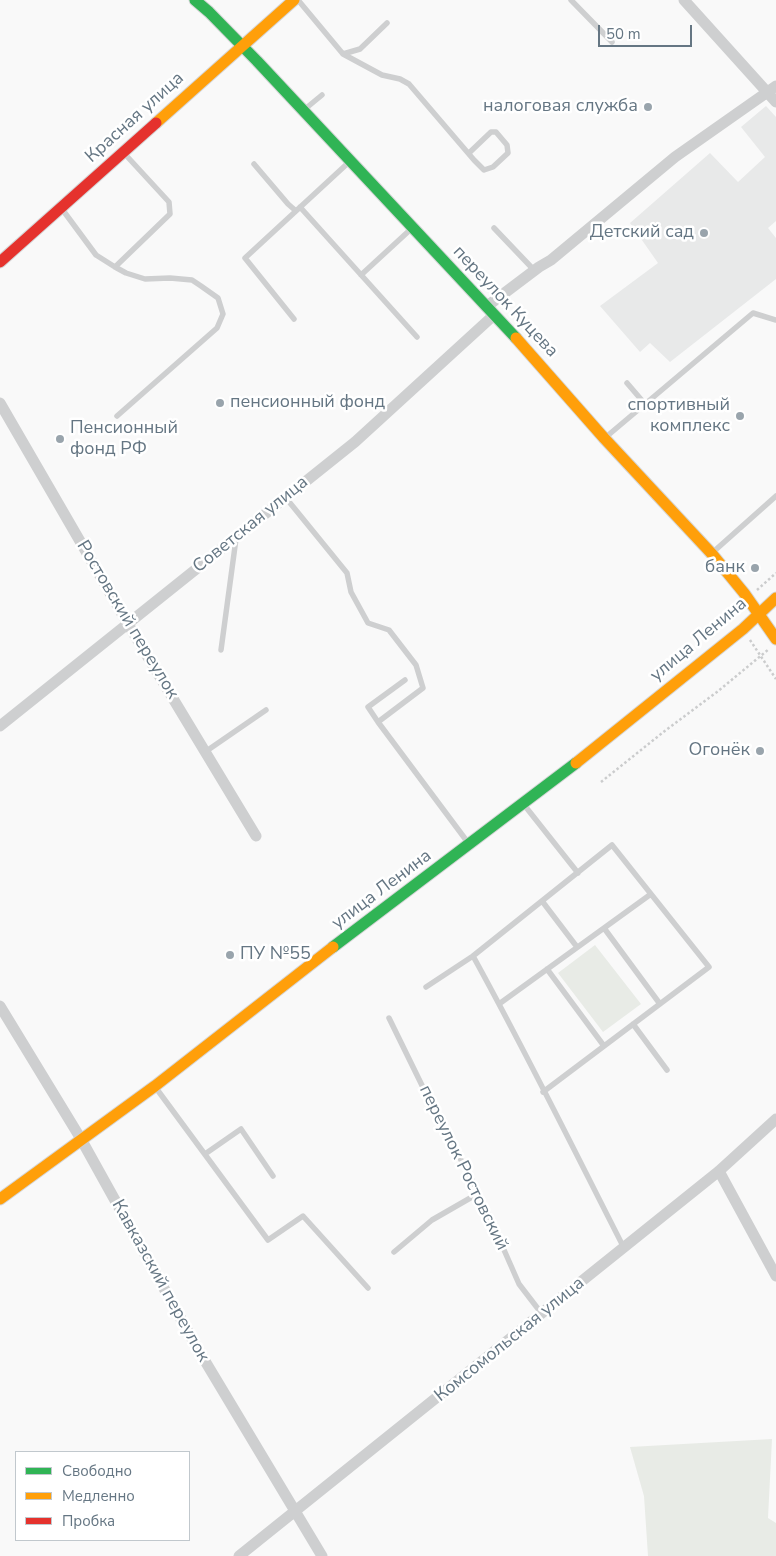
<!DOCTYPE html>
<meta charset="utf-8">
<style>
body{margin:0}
#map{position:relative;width:776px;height:1556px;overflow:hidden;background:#f9f9f9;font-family:"Nunito Sans",sans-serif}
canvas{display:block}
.legend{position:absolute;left:15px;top:1451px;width:175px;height:90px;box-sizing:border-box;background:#fff;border:1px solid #c1c8cd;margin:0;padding:6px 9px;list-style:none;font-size:15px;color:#657683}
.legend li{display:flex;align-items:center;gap:10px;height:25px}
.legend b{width:25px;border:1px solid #c1c8cd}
.scale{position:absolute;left:598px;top:25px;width:94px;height:22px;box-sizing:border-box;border:2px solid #657683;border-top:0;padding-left:6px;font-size:15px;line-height:18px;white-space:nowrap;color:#657683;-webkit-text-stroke:4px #fff;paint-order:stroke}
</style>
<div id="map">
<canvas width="776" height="1556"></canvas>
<ul class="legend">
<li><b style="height:6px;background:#30b455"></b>Свободно</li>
<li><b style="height:6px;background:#ff9f0a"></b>Медленно</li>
<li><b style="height:6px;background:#e5322d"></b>Пробка</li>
</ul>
<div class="scale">50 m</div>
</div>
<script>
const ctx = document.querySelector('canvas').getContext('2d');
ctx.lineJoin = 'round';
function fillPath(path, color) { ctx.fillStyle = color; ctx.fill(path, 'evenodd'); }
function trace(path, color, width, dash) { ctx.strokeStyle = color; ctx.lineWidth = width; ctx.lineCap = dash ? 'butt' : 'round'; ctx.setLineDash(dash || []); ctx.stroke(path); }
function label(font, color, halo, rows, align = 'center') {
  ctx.font = font + ' "Nunito Sans",sans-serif'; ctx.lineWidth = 5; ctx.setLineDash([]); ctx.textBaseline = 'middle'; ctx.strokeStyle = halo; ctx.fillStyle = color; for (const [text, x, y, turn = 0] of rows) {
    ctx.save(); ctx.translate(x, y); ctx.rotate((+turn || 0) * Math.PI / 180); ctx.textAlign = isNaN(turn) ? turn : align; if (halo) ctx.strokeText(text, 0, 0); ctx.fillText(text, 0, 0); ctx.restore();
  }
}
fillPath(new Path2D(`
 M766,106L776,117V221L768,228L776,238V279L670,362L650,343L640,352L600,306L658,263L630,223L710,153L738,182L765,157L741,127Z`), '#e8e9e9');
fillPath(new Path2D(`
 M595,945L641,1004L603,1032L558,973Z
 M772,1439L768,1518L776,1523V1556H648L644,1496L630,1447Z`), '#e8ebe6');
const fast = new Path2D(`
 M195,0L209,12L257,61L516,338
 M333,947L576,763`);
const slow = new Path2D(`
 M156,123L294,0
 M516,338L604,438L712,554L744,593L776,639
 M576,763L743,629L776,598
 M0,1199L155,1086L333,947`);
const jam = new Path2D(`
 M0,262L156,123`);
trace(fast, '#d5d6d7', 13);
trace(slow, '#d5d6d7', 13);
trace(jam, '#d5d6d7', 13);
trace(new Path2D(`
 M757,590L776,573
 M722,626L732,617L739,608
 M750,640L776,679
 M601,782L666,730L717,692L769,649`), '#cbcccd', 2.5, [2.5, 2.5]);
trace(new Path2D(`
 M298,0L343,54L360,49L387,23
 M571,0L612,42
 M343,54L382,75L400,79L409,84L474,160L484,170L493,167L508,153L507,145L496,132H491L469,153
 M305,109L322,95
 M254,164L288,204L296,211
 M300,207L417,337
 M62,209L96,255L115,267L126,273L145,279L170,278L192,280L201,286L218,298L223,314L217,328L117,416
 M494,228L534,270
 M115,267L170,214L169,202L123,152
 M361,275L411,229
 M294,319L245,258L348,163
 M627,383L645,404
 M606,437L753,313L776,320
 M286,498L347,573L351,592L368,623L389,630L416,665L423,688L378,722L469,844
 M712,553L776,496
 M221,650L236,539
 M378,722L368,707L405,680
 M205,752L266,710
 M525,806L578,873
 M542,901L577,947
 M604,928L660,1004
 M547,969L604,1046
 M426,987L473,956
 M499,1004L651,894
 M389,1018L437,1116L479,1193L519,1284L542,1314
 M633,1024L667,1070
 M156,1088L268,1240L303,1216L368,1288
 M543,1092L709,967L612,845L473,956C526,1052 574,1150 624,1248
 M205,1154L241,1129L273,1176
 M394,1252L432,1220L479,1193`), '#cecfd0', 5.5);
trace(new Path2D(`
 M684,0L776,102
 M486,307L539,267L551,260L675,157L776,86
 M0,403L128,624L256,836
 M0,726L355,442L494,315
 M0,1006L81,1139L196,1346L322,1556
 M719,1171L776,1276
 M239,1556L719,1171L776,1119`), '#cecfd0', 11);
trace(fast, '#30b455', 11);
trace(slow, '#ff9f0a', 11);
trace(jam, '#e5322d', 11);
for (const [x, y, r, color] of [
 [648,107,5,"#99a4ac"],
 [704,233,5,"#99a4ac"],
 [220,403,5,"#99a4ac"],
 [740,416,5,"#99a4ac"],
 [60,439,5,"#99a4ac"],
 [755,568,5,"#99a4ac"],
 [760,751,5,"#99a4ac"],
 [230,955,5,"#99a4ac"]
]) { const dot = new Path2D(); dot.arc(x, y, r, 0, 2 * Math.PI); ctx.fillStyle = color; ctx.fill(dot); trace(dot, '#fff', 2); }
label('18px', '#657683', '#fff', [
 ["налоговая служба",638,107],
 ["Детский сад",694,233],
 ["пенсионный фонд",230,403,"left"],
 ["спортивный",730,406],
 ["комплекс",730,427],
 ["Пенсионный",70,429,"left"],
 ["фонд РФ",70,450,"left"],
 ["банк",745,568],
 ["Огонёк",750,751],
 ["ПУ №55",240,955,"left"]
], 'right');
label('18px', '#657683', '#fff', [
 ["Красная улица",135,118,-42],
 ["переулок Куцева",505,302,47],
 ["Советская улица",251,525,-39],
 ["Ростовский переулок",127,620,59],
 ["улица Ленина",699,640,-40],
 ["улица Ленина",382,890,-37],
 ["переулок Ростовский",463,1168,64],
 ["Кавказский переулок",160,1281,61],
 ["Комсомольская улица",510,1340,-39]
]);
</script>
